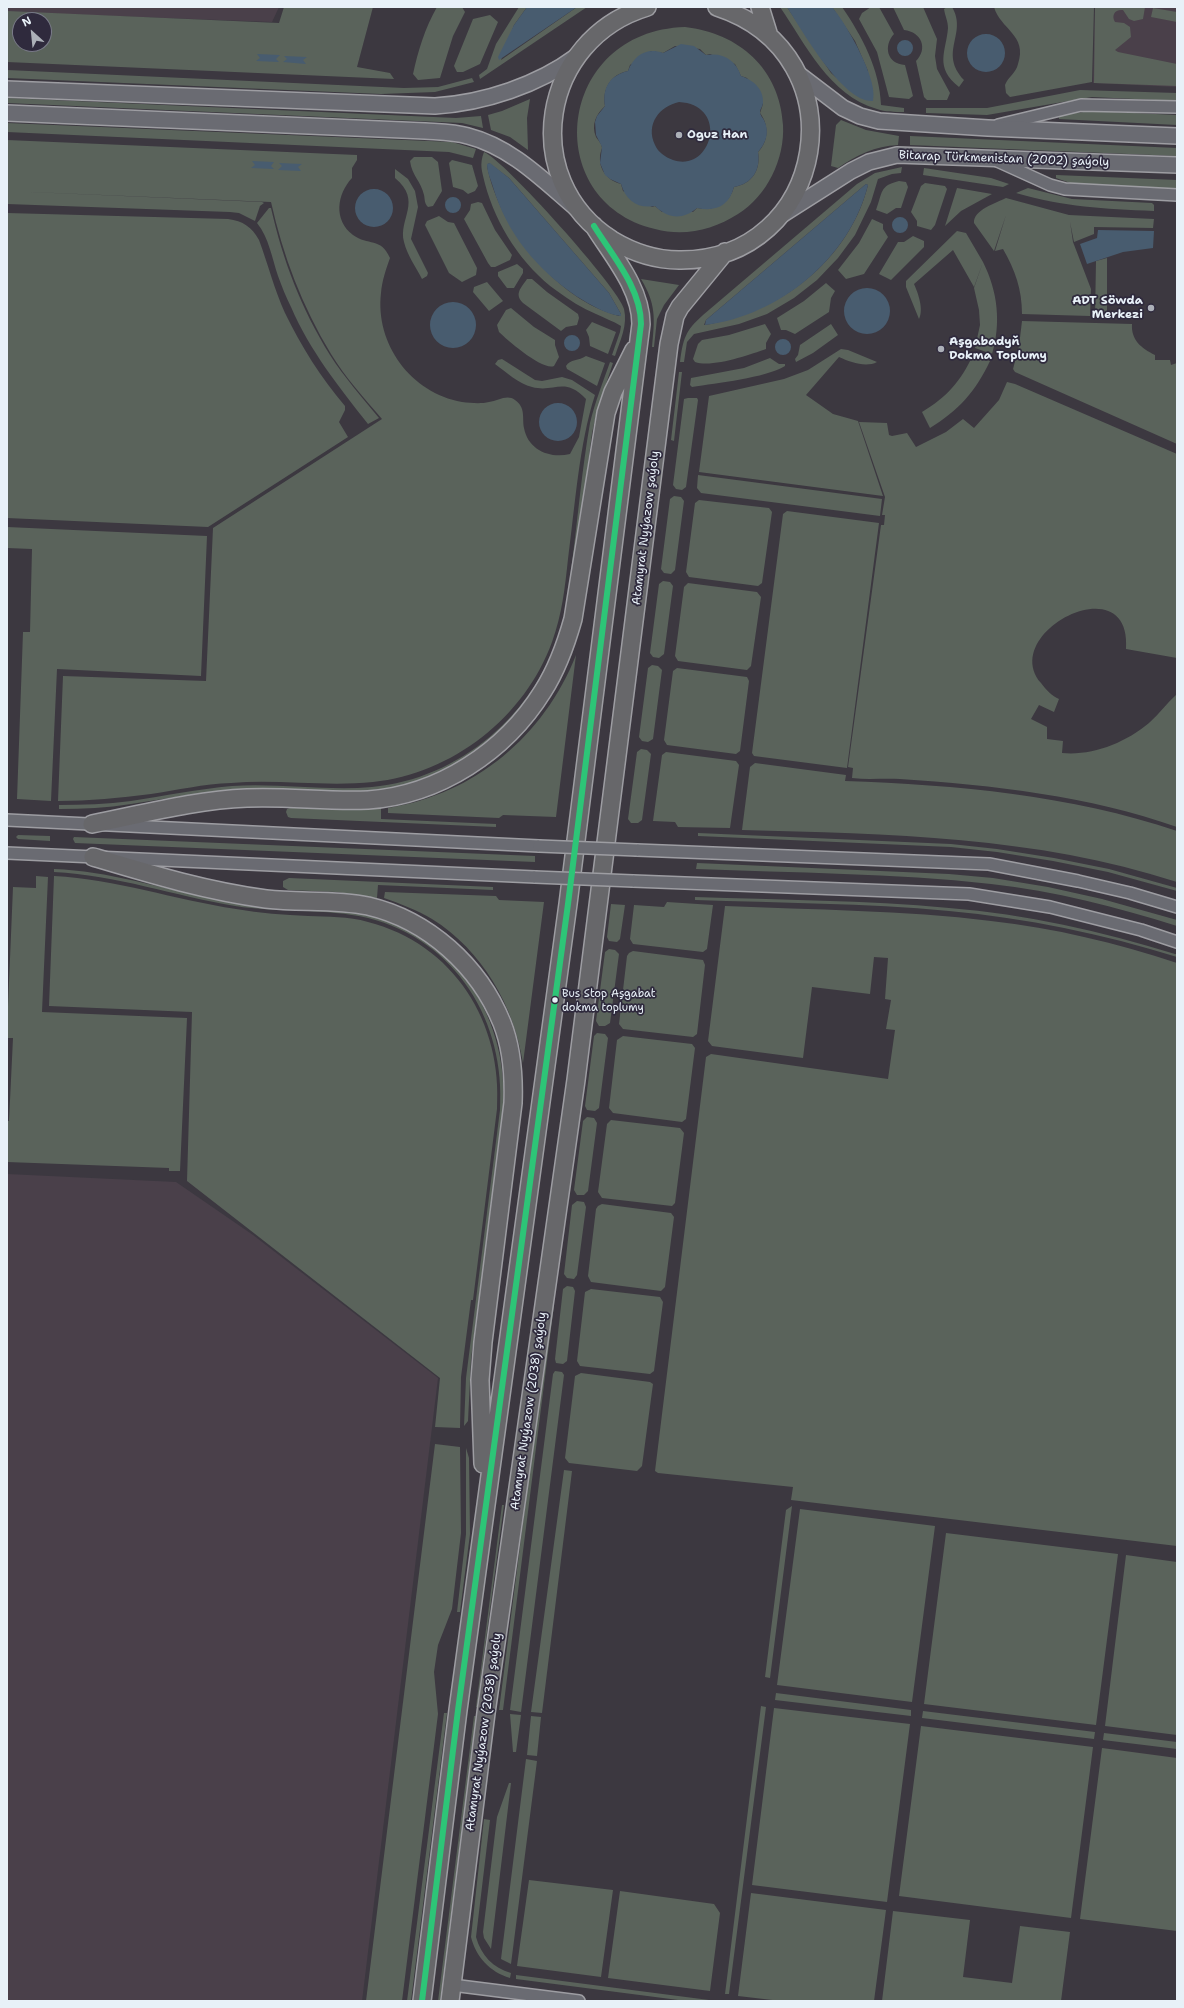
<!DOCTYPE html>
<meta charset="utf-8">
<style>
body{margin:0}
#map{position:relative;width:1184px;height:2008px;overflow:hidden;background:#3c3840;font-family:"Shantell Sans",sans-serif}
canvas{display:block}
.frame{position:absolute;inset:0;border:8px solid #e8f1f8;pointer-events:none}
.north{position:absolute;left:12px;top:12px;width:40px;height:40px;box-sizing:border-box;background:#2f2a3d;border:1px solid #797a88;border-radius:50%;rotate:333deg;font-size:11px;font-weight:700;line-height:16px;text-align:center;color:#e8f1f8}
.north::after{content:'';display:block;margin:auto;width:14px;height:18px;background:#acb0b8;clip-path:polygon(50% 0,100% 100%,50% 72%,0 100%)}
</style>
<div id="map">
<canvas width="1184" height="2008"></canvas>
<div class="frame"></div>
<div class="north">N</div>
</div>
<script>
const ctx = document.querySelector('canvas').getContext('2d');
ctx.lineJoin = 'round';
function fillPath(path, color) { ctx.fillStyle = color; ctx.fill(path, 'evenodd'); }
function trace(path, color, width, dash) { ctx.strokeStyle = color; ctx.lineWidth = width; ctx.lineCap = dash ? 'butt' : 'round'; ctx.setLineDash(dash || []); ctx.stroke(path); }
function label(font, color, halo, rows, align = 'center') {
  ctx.font = font + ' "Shantell Sans",sans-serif'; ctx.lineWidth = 3.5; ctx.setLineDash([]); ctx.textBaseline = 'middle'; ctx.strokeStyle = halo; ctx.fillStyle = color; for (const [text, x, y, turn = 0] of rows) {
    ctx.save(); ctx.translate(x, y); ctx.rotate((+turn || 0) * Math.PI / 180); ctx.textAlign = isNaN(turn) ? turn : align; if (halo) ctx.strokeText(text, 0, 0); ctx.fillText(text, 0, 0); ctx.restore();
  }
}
fillPath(new Path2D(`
 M7,7H279L272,22L7,12Z
 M1095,7H1177V87L1093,83Z
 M7,1174L176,1182L253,1235L438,1378L362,2001H7Z`), '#4a404a');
fillPath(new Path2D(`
 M284,7H373L357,67L390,73L394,79L7,62V11L279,23ZM20,20H44V44H20Z
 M437,7H462L465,12L453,36L440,78L418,80L413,74C418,51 425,28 437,7Z
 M519,7H527L514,25L501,60L577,7H587L480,79L479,75L487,69L496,44Z
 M780,7H787L831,73L853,92L867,100L868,71L855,41L832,7H842C862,36 880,70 881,105L904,108V112C895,112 885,112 877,109C829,95 806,45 780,7Z
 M871,7H879L894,34C883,46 887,64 905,65L913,96L909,99L889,97L877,52L859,19L862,13Z
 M893,7H923L937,39L935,56L937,69L950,93L947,100H927L924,97L916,61C928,49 922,32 904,30Z
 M947,7H952C968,34 938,52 964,80L959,87C934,67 946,52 948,28C948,21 945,16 944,9Z
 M994,7H1094L1092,82L1010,97L1006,93L1005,85C1008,77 1016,73 1018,64C1028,35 1000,29 994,7Z
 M1095,7H1145L1143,19L1134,21L1129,19L1123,10C1115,9 1111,15 1115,22L1124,23L1130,27L1131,37L1115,50L1118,52L1177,64V86L1094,83Z
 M1153,8L1177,12V22L1151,17Z
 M490,15L498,22L480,64L463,72H457L454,66L473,19Z
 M685,27C739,33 780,69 783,125C785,159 767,196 738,214C713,230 684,237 655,229C539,201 556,31 685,27ZM675,46L700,49L706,55L710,54L735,64L741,76L747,78L763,104L760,113C769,125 769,141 758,152C761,170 752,184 734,187C729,205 714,211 697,208L693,212H662L655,206L652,207L623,191L621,184C609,181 599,171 600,157C600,154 601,151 602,148C602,144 598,140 596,137C591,125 596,114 605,106C602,89 611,74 628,71L630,65L651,51L663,53Z
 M7,70L404,88L438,87L472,78L474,82L435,92L381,94L7,78Z
 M1080,90L1177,93V101L1092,97L987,115L926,113V108H987Z
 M7,98L456,118L481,116L483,128L462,123L7,103Z
 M530,99L527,118L528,150L510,137L491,130L488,115L502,111Z
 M1092,111L1177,115V125L1059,119V115Z
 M841,120L866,130L899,136L898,145C875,146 857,155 838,168L831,166L836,125Z
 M7,123L452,142L476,149L473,158L449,152L7,132Z
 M910,136L1177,148V156L910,145Z
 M7,140L357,155V160L352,168V178C337,194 333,220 353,235C368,246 381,237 390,258C386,269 382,281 381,293C375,344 411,393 462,402C471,403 481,404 489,402C498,401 507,394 515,400C526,408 522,417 524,428C528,450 550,459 570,454L579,437L586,399C564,376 555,393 532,387C519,384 506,372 495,364L498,360L502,359L535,380L542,381L562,377L572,380L595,395C579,444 575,507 568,559C565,587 562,615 552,642C525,717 452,774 373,782C326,787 278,779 231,783C204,784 177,790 151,794C120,798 89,801 58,801L63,676L206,681L213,528L382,419C364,398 345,377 331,354C302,306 283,256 271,202L7,191Z
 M484,152C503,159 620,289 624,309C628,325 620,341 615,356L612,355L620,332L621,326C613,321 604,318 596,314C582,308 569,300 557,291C522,266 496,225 485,184C482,171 479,165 484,152ZM489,163L509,178L609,293L621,314L619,316C557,300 499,228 487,166Z
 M414,157H432L438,162L442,191L433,206L428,207C424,203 425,199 424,195C421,181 412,176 410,161Z
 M452,160L472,165L478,186L475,191L468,194L463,190L453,187L449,163Z
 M902,167L901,173L892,174L878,179L871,202L855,235L838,258L817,280L794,298L767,314L739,324L694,334L687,342L684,362H680C683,339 685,331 703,315L857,184L875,173ZM866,184L868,185C852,250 795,302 731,318C723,321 713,324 704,325L706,320Z
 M924,168L991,178L1009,184L1003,187L923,175Z
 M395,169L408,179L415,191L418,207L411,239L428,273L427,276L422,279C416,267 407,255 404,242C398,219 423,201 395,178Z
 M1056,175L1177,180V189L1076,185L1056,178Z
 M899,181L906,182L908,187L901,208H896L887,214L876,210C883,192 879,186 899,181Z
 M925,183L945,186L947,189L935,225L931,230L917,226V221L911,212L921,186Z
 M957,188L992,194L961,211L945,226Z
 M1028,188L1072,199L1152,203L1154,205V211C1103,209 1065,207 1016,193Z
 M7,191L262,202L264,203L260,206L255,221L239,213L230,212L7,204Z
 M1006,198L1069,215L1154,219L1153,228L1094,227V234L1074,242L1070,222L1073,242L1091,289L1090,316L1022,314C1022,289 1015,270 1003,249L995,251L1006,215L994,251L974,223C973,210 996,203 1006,198Z
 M478,202L482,203L495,230L512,255L510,260L495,267H491L488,263L464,219L470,210L471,204Z
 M269,208H271C283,261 301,308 330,355C344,377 362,397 379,418L368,424C339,387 310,351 291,307C286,297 282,287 278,276C272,258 269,238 257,223Z
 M7,213L228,219C243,221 252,227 259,240C268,264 274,289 285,313C301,346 321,378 345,406V410L339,422L348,437L208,527L7,518Z
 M439,216L448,222L454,223L477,268L476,275L462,282L449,273L425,225L427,221Z
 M872,219L883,224V229L888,237L864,274L846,279L838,270L859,243Z
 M957,231L966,233L983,262L974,287L953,250L914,284C918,293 924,309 919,319L906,287V281Z
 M913,236L924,241V247L891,280L879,274L898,242H904Z
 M1107,258V316H1095L1096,261Z
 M983,262C998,292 1001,323 992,354L975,348L980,325L979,310L974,288Z
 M517,264L523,269V273L514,288H507L498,276V272Z
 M527,279H532L547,292L578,314L579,318L577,325L566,327L561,331L523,303C514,294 521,288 527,279Z
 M641,279L679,285L664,305L657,319L654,347H652C655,318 656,304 641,279Z
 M487,282L503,301L489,311L473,292L474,287Z
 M826,283L835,291L831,298L829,312L795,334L786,330H781L777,318L804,301Z
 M511,308L534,327L555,340V345L559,357L554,366C543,371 507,340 499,332L497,325L506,310Z
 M1022,321L1132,324C1131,340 1141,348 1155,355V360H1170L1171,365L1177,363V444L1015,372L1013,369L1019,346Z
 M592,322L616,332L608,354L590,346L589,337L586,330Z
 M765,324L771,334L766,343V349C749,355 712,368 695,362L693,359L698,344L702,340L729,335Z
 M831,324L838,335L813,353L796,362L795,359L798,355L800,345Z
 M841,349L848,350L877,362C866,368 850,362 839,357L806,395L833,414L858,421L883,496L699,472L709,396L784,379L808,370Z
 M973,355L990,361C976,391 958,411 930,428L922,412C946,398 961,381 973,355Z
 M586,356L605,363L597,386L567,369L566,366C570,359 579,361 586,356Z
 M770,358L779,364H785V366C765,378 717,383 692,387L690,385L691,378L744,368Z
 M610,362L613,363L597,411L592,433L570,605C563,635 550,665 535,692C531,699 525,705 520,711C484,755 430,785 374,790C327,795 280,787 234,790C199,792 165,799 131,804C107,808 83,809 59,809V805C83,805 107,804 131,801C164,796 198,789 232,786C279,783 326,791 372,787C460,779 536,713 560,630C567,608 569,585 572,563C578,516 582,469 590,423C595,402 603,382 610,362Z
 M679,372H682L674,441L671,440Z
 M1007,382L1015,384L1177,454V658L1126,649C1132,564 998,632 1041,683C1046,690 1052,696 1059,699L1054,712L1039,705L1031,719L1047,727V739L1063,741L1062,753C1092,756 1125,743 1149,723C1159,714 1167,703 1177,694V827C1089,796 993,785 900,779C884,778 868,780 852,778L853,768L848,767L881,525H884L885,515H882L885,497L859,422L887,423L889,435L892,436L907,433L916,447L946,432L963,419L974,428L999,400Z
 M688,398H697L698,400L686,487L682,490L676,489L673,485L684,399Z
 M698,475L882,499L880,516L701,493L697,488Z
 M674,496L681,497L684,501L675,570L671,574L664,573L661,569L670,499Z
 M699,500L769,508L772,512L762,583L758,586L689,577L686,572L695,503Z
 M787,511L879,523L847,768L754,756L752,753L783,514Z
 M7,527L207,536L201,676L57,669L51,801L17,799L23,632H30L32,549L7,548Z
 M663,581L670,582L673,586L664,654L659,658L653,657L650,653L659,584Z
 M688,583L757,592L761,597L751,666L747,670L678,661L675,656L684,587Z
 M576,655L556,817L503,815L499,818L388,813V808C475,794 544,736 576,655Z
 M652,665L658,666L662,670L653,739L648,742L642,741L639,737L648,668Z
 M677,668L747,677L749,681L740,751L736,754L667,745L664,740L673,671Z
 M641,749L647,750L651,754L642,820L638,823H631L628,819L637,752Z
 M666,752L736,761L739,765L730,828L678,827L675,822L653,821L662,755Z
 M755,763L846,775L845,781C957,785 1070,795 1177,831V882C1036,836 888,834 742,830L750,767Z
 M381,806V819L496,824V827L291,818L288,817L286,812L287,809L292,807Z
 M698,833L951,844L997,849L1054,858L1109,869L1177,888V891L1108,872L1053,861L997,852L951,847L698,836Z
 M18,835L50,836V841L18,839L16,837Z
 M74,837L535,856V862L75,843L73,839Z
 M697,863L949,874L993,878L1048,887L1102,899L1177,920V926C1117,907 1054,891 991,884C893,873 794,873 696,869Z
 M54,869C108,871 159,888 212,898C263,907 317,903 368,915C458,935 510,1022 503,1110L471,1359L468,1421L464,1426L466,1378L500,1110C506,1022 456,940 368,918C326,908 279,913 235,906C175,896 116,875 54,872Z
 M36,876L48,877L42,1012L187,1018L180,1171H169V1168L7,1162V1121H9L13,1038H7V1030L13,887L36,888Z
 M54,876C116,879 175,900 236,909C260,913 284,915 308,916C328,917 348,916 368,922C454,944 503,1023 497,1109L473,1300H471L461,1377L460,1428L435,1427L440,1378L187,1181L192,1012L49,1006Z
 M289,878L493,887V890L378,885L377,898L336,892L288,890L283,887V881Z
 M385,892L496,896L499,900L544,902L523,1063C514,1006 482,950 432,919C417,910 401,904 384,898Z
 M695,897C779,900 865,900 949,908C1026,914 1101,931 1175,954H1177V957C1103,934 1026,918 949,911C865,903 779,903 695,900Z
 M667,902L713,905L707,949L703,952L633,944L630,939L634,905L664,907Z
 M611,904L625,905L620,939L617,942L609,941L607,937Z
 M725,906C813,910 903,910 991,921C1054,928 1117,943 1177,963V1546L791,1500L793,1487L658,1473L655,1471L706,1057L711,1054L888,1079L895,1030L886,1029L891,1000L885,999L888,958L874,957L870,994L812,987L803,1058L712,1046L708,1041Z
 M609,949L615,950L619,954L610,1023L605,1026H599L596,1021L605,952Z
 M633,951L703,960L705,965L697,1034L693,1037L623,1029L619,1024L627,956L629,953Z
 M597,1033L605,1034L608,1038L599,1108L595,1111L587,1110L585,1106L594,1036Z
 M623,1036L692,1044L695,1048L686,1119L682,1122L613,1113L609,1108L617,1040Z
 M587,1117L594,1118L597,1123L588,1191L584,1195H577L574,1190L583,1121Z
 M611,1120L680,1128L684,1133L675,1203L672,1206L602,1198L598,1192L607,1124Z
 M577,1201L584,1202L586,1207L577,1275L574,1279L567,1278L564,1274L572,1205Z
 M602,1204L671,1213L674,1217L665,1287L661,1291L591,1282L588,1276L596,1209L598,1206Z
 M567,1286L573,1287L575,1291L567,1361L563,1364L556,1363L555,1359L563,1289Z
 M591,1289L660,1297L663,1302L654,1371L650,1374L580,1366L577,1361L585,1292Z
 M551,1304L554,1305L503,1710H499Z
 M555,1371L562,1372L564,1375L521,1712L510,1710L553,1374Z
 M581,1373L650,1382L653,1384L642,1466L637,1471L569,1463L565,1458L575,1376Z
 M435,1444L460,1447L461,1533L452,1609L438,1645L434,1672L438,1714L402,2001H366Z
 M466,1448L469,1458L470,1534L460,1612H457L466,1534Z
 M564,1470L572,1471L542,1713L531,1712Z
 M502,1505H504L477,1707H476Z
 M792,1506L770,1678L765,1677L786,1510Z
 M800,1509L935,1526L912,1702L777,1685Z
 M946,1533L1118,1554L1096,1725L924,1704Z
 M1126,1555L1177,1562V1735L1105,1726Z
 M776,1693L911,1710V1716L775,1700Z
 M761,1706L766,1707L729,1994H725Z
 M774,1708L910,1724L887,1902L752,1885Z
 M923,1711L1095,1732L1094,1739L922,1718Z
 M444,1713H447L411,2001H407Z
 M510,1714L521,1715L516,1752H513Z
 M474,1716H476L440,2001H438Z
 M531,1716L541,1717L537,1756L527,1755Z
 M921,1726L1093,1747L1071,1918L899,1896Z
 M1104,1733L1177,1742V1749L1103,1740Z
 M1102,1748L1177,1758V1931L1080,1919Z
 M526,1759L537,1761L511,1964L501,1959Z
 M509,1783H511L491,1949L484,1938L483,1932L497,1817Z
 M484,1819L490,1820L476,1937C481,1955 493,1968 511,1973L510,1978C490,1972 476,1957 471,1937Z
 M529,1880L613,1890L601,1977L517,1966Z
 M620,1891L714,1904L720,1913L710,1991L608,1978Z
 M751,1893L886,1910L874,2001H781L738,1996Z
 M893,1911L970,1920L963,1977L1012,1983L1020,1926L1070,1932L1061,2001H882Z
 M516,1975L709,2000L686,2001L516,1979Z`), '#5a635b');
fillPath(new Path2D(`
 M527,7H577L499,60L498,57L514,25Z
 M787,7H832C846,23 879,80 873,101C843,103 801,29 787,7Z
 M967 53a19 19 0 1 1 38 0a19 19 0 1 1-38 0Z
 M897 48a8 8 0 1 1 16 0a8 8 0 1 1-16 0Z
 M681,44L694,46L706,55C723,52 736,60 741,76C753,80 764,89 763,103C763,106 760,109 760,112C760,115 763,118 764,120C770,132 766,143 758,152C761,170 752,184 734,187C729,206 716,212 697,208C683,220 668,219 655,206C638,209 626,201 621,184L610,179L605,175L600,163L602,147L596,135L595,122L597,116L605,106C602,88 610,75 628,71C634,55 647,47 663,53ZM679,102C730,105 712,173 673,160C665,157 658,152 655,145C645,124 660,106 679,102Z
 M257,54L280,55L276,59L279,62L256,61L260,58Z
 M284,56L307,57L303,60L306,64L283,62L287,59Z
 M252,161L274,162L271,166L274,169L251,168L255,165Z
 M279,163L302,164L298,167L301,171L278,170L282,166Z
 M490,163L509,178L609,293L621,314V316C605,314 589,304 576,296C537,269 507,234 493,187C491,180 487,172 487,164Z
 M866,184L868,185C850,258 779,316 705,325L706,320Z
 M355 208a19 19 0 1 1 38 0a19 19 0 1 1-38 0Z
 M445 205a8 8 0 1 1 16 0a8 8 0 1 1-16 0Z
 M892 225a8 8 0 1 1 16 0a8 8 0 1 1-16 0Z
 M1098,230L1154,231L1153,248L1123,252L1087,264L1080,244L1097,238Z
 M844 311a23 23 0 1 1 46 0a23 23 0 1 1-46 0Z
 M430 325a23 23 0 1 1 46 0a23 23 0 1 1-46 0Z
 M564 343a8 8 0 1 1 16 0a8 8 0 1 1-16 0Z
 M775 347a8 8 0 1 1 16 0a8 8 0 1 1-16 0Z
 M539 422a19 19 0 1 1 38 0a19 19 0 1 1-38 0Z`), '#485c6f');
const street = new Path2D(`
 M998,125L1081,105L1177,107
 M995,160L1050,185L1065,189L1177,195
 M7,820L539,846
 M637,850L989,864L1078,881L1130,893L1177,907
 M7,853L535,877
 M633,881L969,894L1050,907L1141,930L1177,942
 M452,1985L579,2001`);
const secondary = new Path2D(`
 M797,73L843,108L860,116L879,121L988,128L1177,136
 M7,89L435,106C484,103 538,85 577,56
 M7,113L425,131C439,132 454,132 468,136C511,147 543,180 576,208
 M777,218L851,171L869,162L897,155L1177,165`);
const primary = new Path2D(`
 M647,7C541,39 517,179 612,240C632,252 656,260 679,260C827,262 864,55 717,7
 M760,7L769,36
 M92,824C143,814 195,800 247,798C287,796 328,802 368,800C439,795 505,752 543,691C557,669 566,644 573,619L606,413L613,392L634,350
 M93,857C150,874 206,891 266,899C300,903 334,899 368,906C428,920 479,966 502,1023C512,1048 514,1076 513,1103L483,1342L480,1380L483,1464
 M422,2001L458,1710L568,904L641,324C641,288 612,255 594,226
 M450,2001L486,1713L576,1080L669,344L675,316L680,307L725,252`);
trace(street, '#9d9da2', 14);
trace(secondary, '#9d9da2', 18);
trace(primary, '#9d9da2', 20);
trace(street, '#6a6b72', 11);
trace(secondary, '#6a6b72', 15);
trace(primary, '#67676a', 17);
const streetBridge = new Path2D(`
 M539,846L637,850
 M535,877L633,881`);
trace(streetBridge, '#9d9da2', 14, []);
trace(streetBridge, '#6a6b72', 11);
trace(new Path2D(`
 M422,2001L458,1710L568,904L641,324C641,288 612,255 594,226`), '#2dc577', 6);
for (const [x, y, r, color] of [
 [679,135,4,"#acb0b8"],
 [1151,308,4,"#acb0b8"],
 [941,349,4,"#acb0b8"],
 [555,1000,3.5,"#e8f1f8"]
]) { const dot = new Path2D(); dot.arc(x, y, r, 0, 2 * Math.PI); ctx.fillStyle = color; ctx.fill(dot); trace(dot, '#2f2a3d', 1.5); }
label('11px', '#e8f1f8', '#2f2a3d', [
 ["Bus Stop Aşgabat",562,994],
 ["dokma toplumy",562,1008]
], 'left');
label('bold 12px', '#e8f1f8', '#2f2a3d', [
 ["Oguz Han",687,135],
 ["ADT Söwda",1143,301,"right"],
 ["Merkezi",1143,315,"right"],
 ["Aşgabadyň",949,342],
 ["Dokma Toplumy",949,356]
], 'left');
label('12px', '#e8f1f8', '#2f2a3d', [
 ["Bitarap Türkmenistan (2002) şaýoly",1004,159,2],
 ["Atamyrat Nyýazow şaýoly",646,528,-83],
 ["Atamyrat Nyýazow (2038) şaýoly",529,1411,-82],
 ["Atamyrat Nyýazow (2038) şaýoly",484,1732,-82]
]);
</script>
